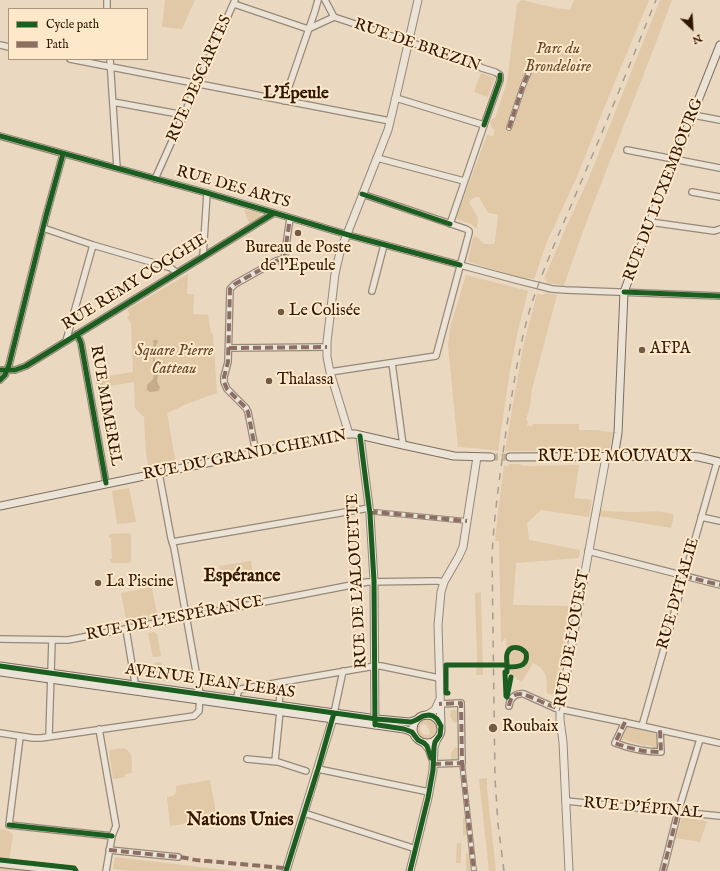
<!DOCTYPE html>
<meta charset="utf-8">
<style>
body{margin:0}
#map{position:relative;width:720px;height:871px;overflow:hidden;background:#ead8c0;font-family:"IM FELL English",serif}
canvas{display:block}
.legend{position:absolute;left:8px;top:8px;width:140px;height:52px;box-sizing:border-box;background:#fde8ca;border:1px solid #ab9479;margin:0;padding:5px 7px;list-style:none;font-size:12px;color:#311700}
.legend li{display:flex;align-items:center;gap:8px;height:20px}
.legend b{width:20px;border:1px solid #ab9479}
.north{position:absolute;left:672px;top:8px;width:40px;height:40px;-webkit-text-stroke:3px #fde8ca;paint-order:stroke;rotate:155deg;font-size:11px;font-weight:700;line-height:16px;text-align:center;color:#311700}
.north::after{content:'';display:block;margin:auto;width:14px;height:18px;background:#311700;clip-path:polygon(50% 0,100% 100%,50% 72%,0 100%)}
</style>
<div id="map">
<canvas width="720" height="871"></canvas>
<ul class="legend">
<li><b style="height:5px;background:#1b5e20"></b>Cycle path</li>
<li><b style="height:5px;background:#8d6e63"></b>Path</li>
</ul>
<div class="north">N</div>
</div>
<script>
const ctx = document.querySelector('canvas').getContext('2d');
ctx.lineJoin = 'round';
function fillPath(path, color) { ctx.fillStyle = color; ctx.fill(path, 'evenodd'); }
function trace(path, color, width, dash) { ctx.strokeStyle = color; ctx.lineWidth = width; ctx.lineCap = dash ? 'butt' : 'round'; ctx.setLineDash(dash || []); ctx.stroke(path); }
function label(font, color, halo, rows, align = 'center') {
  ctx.font = font + ' "IM FELL English",serif'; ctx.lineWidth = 4; ctx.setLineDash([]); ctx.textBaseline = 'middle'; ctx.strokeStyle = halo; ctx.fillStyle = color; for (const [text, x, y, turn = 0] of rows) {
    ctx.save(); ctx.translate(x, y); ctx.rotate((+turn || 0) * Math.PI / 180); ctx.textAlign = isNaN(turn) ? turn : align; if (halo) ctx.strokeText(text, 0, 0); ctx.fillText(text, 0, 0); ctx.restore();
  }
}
fillPath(new Path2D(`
 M165,0H195L182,29L162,27Z
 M522,0L555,8L570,10L574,0H649L606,103L578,174L546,244L534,279L519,277L469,262L468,259L473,238L476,236L484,244H494L495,242L498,215L496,214L488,213L479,197C476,196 470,200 469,202L478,218L477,229L471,224L456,219L487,135L493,136L495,130L492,128L490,122L492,119L495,118L507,82L517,4Z
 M660,0H672C637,95 597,189 564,285L546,283L547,280L544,279L567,225L588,180Z
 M481,73L495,78L488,97L474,92Z
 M244,209L261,213L260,217L249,223Z
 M188,274L187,294H194L193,314L208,315L211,333H213L217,393L181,406V407L167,413L176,464L149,470L146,453L144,417L135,408L134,382L97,388L95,378L133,372L131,324L127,317L130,315L127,310Z
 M466,275L528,291L518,330L510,370L498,451L485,449L458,447L448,346L450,328Z
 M546,293L557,295L532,389L530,406L526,420L528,421L527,426H532L533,424H579V430H599L600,431L613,432L609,451H505L523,347L537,294L542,295Z
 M509,464H519L524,466L579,465L574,498L592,500L589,517L541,510L527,523L529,540L580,550L579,558L516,563L513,605L571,606L555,696L547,693C547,679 548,670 533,663L522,682C504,674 507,654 506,637L501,643L499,541H495L498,512L504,466H508Z
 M129,488L136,522L117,524L112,491Z
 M600,510C613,512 626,512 639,512C653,512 660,510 674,515L671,528L599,516Z
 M129,533L131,535V561L129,563H112L110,561V559H112L111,538H109V536L110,534Z
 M251,561L254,579L222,585L219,566Z
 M150,579L158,618L127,624L121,593L147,588L146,584L141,583V581Z
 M481,592L483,675H476L477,659L475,593Z
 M154,632L157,634L161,656L153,657L148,633Z
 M159,662L162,664L166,681L158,680L154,663Z
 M451,710H457L458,722L454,723L450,716Z
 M426,718C450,719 434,750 420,737C412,729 418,720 426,718ZM424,724C428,725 429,729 430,733L428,735L423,734L420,729L421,725Z
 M627,727L657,734V744L659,745C657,750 655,750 651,749L653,746L642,745L624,740L619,741L620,739L622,738Z
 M455,747L458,748V759L451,760V753Z
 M125,748C135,756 131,762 132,773L125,774V777L113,779L109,750Z
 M487,778V789L496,871H489L479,779Z
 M210,780L217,819L170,826L167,797C175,796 177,795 176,786Z
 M463,817H465L467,835L463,836Z
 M682,817L707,821L700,842L676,838Z
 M0,829L9,831L13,835L9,860L0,859Z
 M457,843H461V863H456Z
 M466,853H469L471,871H466Z
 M115,857L234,871H133L113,869Z
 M0,866L45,871H0Z`), '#e1c8a6');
fillPath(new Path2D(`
 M154,340H157L158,341L153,351L155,360L154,370L158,375L157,381L160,388L158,391L150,392L147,390C146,382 150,384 153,379C155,376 152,373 151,369C151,365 155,361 153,356C152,354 150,353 150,351L154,344L153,341Z`), '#c6ac8a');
trace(new Path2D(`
 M491,457H510`), '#c5b19a', 7, [7, 3.5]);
const pedestrian = new Path2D(`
 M509,128L523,86L531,67
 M370,514L375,512L467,521
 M462,763L474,871`);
const minor = new Path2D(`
 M107,0V9
 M325,0L334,17
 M234,4L308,29L334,17
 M334,17L473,63L482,68L495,72L500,75V80L484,125L450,224
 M0,45L9,47
 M70,59L390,121
 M110,59L117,168
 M396,98L484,125
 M284,101L315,11L318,0
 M113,102L184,115
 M693,115L720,120
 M0,136L207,193L352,236L516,280L552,289L566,290L720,296
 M627,150L720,168
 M377,158L464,181
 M155,179L235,0
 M692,192L720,197
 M650,222L714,231L720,229
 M43,228L93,245L168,267L171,268L177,273
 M203,256L207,193
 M372,291L384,245
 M77,334L81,343L106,483
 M66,341L93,245
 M229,348L327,347
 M392,363L403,445
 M0,370H15L26,366L274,213
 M330,372L436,356L469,233V231L466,229L362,194
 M0,380L5,375L9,365L46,216L63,154
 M256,453L248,412L246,408L227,389L224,382V377L228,362L230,289L235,284L276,261L284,259L290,218
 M701,517L720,521
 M172,542L369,508
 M588,551L720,585
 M126,629L136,689
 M0,639L68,640L367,582L432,581H438L444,582
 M236,701L238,692L241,689L375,666H381L439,678
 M279,705L281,682
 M509,706C510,698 515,693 524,694L555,708L642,726L720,743
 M334,713L343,671
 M625,722L615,743C631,749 644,752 661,752L660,730
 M642,726L717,462
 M99,729L116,826L112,836L106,871
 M0,733L33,738H41L194,716L199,711L200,694L174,548L171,538L159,473
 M49,736L52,640
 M20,737L9,825L112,836
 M247,759L278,762L306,771
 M275,761L280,711
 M433,764L462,763L461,703L439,704
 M318,769L429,792
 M566,801L720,816
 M304,813L416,849
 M109,850L178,857
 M663,871L678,812L700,739`);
const tertiary = new Path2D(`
 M349,434L330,372L327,357V342L335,274L340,252L388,130L398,88L418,0
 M360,436L370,514L374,581L375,725
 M427,715L435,710L439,701
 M441,726L438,625L441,592L444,582L459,556L463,547L477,457
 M424,743L429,749L432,758
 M286,871L334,715
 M410,871L428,798L433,770L434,747L437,739
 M569,871L563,742L560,720V709L606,457`);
const secondary = new Path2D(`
 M510,457L689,456L699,457L720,462
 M614,457L618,433L624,292L650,222L720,45
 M0,506L346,434H355L403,445L454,456L491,457
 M0,666L377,719L409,722L416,720
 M0,672L404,729L410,731L414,734
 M413 729a14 14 0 1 1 28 0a14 14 0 1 1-28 0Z`);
const primary = new Path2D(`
 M0,863L73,871`);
trace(pedestrian, '#968978', 6);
trace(minor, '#968978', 8);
trace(tertiary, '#968978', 9);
trace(secondary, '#7b6e5f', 9);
trace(primary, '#7b6e5f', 10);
trace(pedestrian, '#ece3d7', 4);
trace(minor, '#ece3d7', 5.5);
trace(tertiary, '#ece3d7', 7);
trace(secondary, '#ece3d7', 7);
trace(primary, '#e9dfd0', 8);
trace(new Path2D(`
 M504,871L498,824L495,778L492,557C494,512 501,469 507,424C514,385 519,344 531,306C545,263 564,223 581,182C607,122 631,61 656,0`), '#a79d91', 1.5, [7, 7]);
trace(new Path2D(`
 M509,128L523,86L531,67
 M229,348L327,347
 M256,453L248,412L246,408L227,389L224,382V377L228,362L230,289L235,284L276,261L284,259L290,218
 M370,514L375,512L467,521
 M684,576L720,585
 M509,706C512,685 530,697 542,702C548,705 554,707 560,709
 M625,722L615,743C631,749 644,752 661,752L660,730
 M462,763L474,871
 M433,764L462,763L461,703L439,704
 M109,850L178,857C189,858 196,861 208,861L283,868L282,871
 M663,871L678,812`), '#8d6e63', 4, [8, 4]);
trace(new Path2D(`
 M484,125L500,80V75
 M0,136L207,193L352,236L460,265
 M362,194L450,224
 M624,292L720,296
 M77,334L81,343L106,483
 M0,370H15L26,366L274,213
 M0,380L5,375L9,365L46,216L63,154
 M360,436L370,514L374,581L375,725
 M0,666L377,719L411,722L416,720L423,716L429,715L433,716L437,719L441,726L440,735L435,742L434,747L433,770L428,798L410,871
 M448,693H446V665H507C507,661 506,657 507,654C510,644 521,647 526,653C529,667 517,667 507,667V672H505L506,696L507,697L511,677
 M378,725L404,729L412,732L418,740L424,743L427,746L431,758
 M9,825L112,836
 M0,860L74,868L76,871
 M286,871L318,769L334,713`), '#1b5e20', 5);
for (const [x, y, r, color] of [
 [298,233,4,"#725b43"],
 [281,312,4,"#725b43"],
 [642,350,4,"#725b43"],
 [269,381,4,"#725b43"],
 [98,583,4,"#725b43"],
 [493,728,5,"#725b43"]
]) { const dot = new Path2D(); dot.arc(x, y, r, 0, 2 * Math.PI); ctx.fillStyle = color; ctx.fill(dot); trace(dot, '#fde8ca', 1.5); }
label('16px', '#311700', '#fde8ca', [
 ["RUE DE BREZIN",417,46,19],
 ["RUE DESCARTES",200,79,-66],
 ["RUE DES ARTS",233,188,16],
 ["RUE DU LUXEMBOURG",664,190,-69],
 ["RUE REMY COGGHE",135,283,-32],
 ["RUE MIMEREL",105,406,80],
 ["RUE DU GRAND CHEMIN",245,456,-11],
 ["RUE DE MOUVAUX",615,458],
 ["RUE DE L'ALOUETTE",358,581,-93],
 ["RUE D'ITALIE",679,594,-74],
 ["RUE DE L'ESPÉRANCE",175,619,-11],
 ["RUE DE L'OUEST",573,639,-80],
 ["AVENUE JEAN LEBAS",210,682,8],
 ["RUE D'ÉPINAL",643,809,5]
]);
label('italic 16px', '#63482b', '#fde8ca', [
 ["Parc du",558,50],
 ["Brondeloire",558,68],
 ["Square Pierre",174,352],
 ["Catteau",174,370]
]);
label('16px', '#311700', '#fde8ca', [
 ["Bureau de Poste",298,249,"center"],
 ["de l'Epeule",298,267,"center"],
 ["Le Colisée",289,312],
 ["AFPA",650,350],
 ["Thalassa",277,381],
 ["La Piscine",106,583],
 ["Roubaix",502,728]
], 'left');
label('bold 17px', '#311700', '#fde8ca', [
 ["L'Épeule",296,95]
]);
label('bold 18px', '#311700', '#fde8ca', [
 ["Espérance",242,577],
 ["Nations Unies",240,821]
]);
</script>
